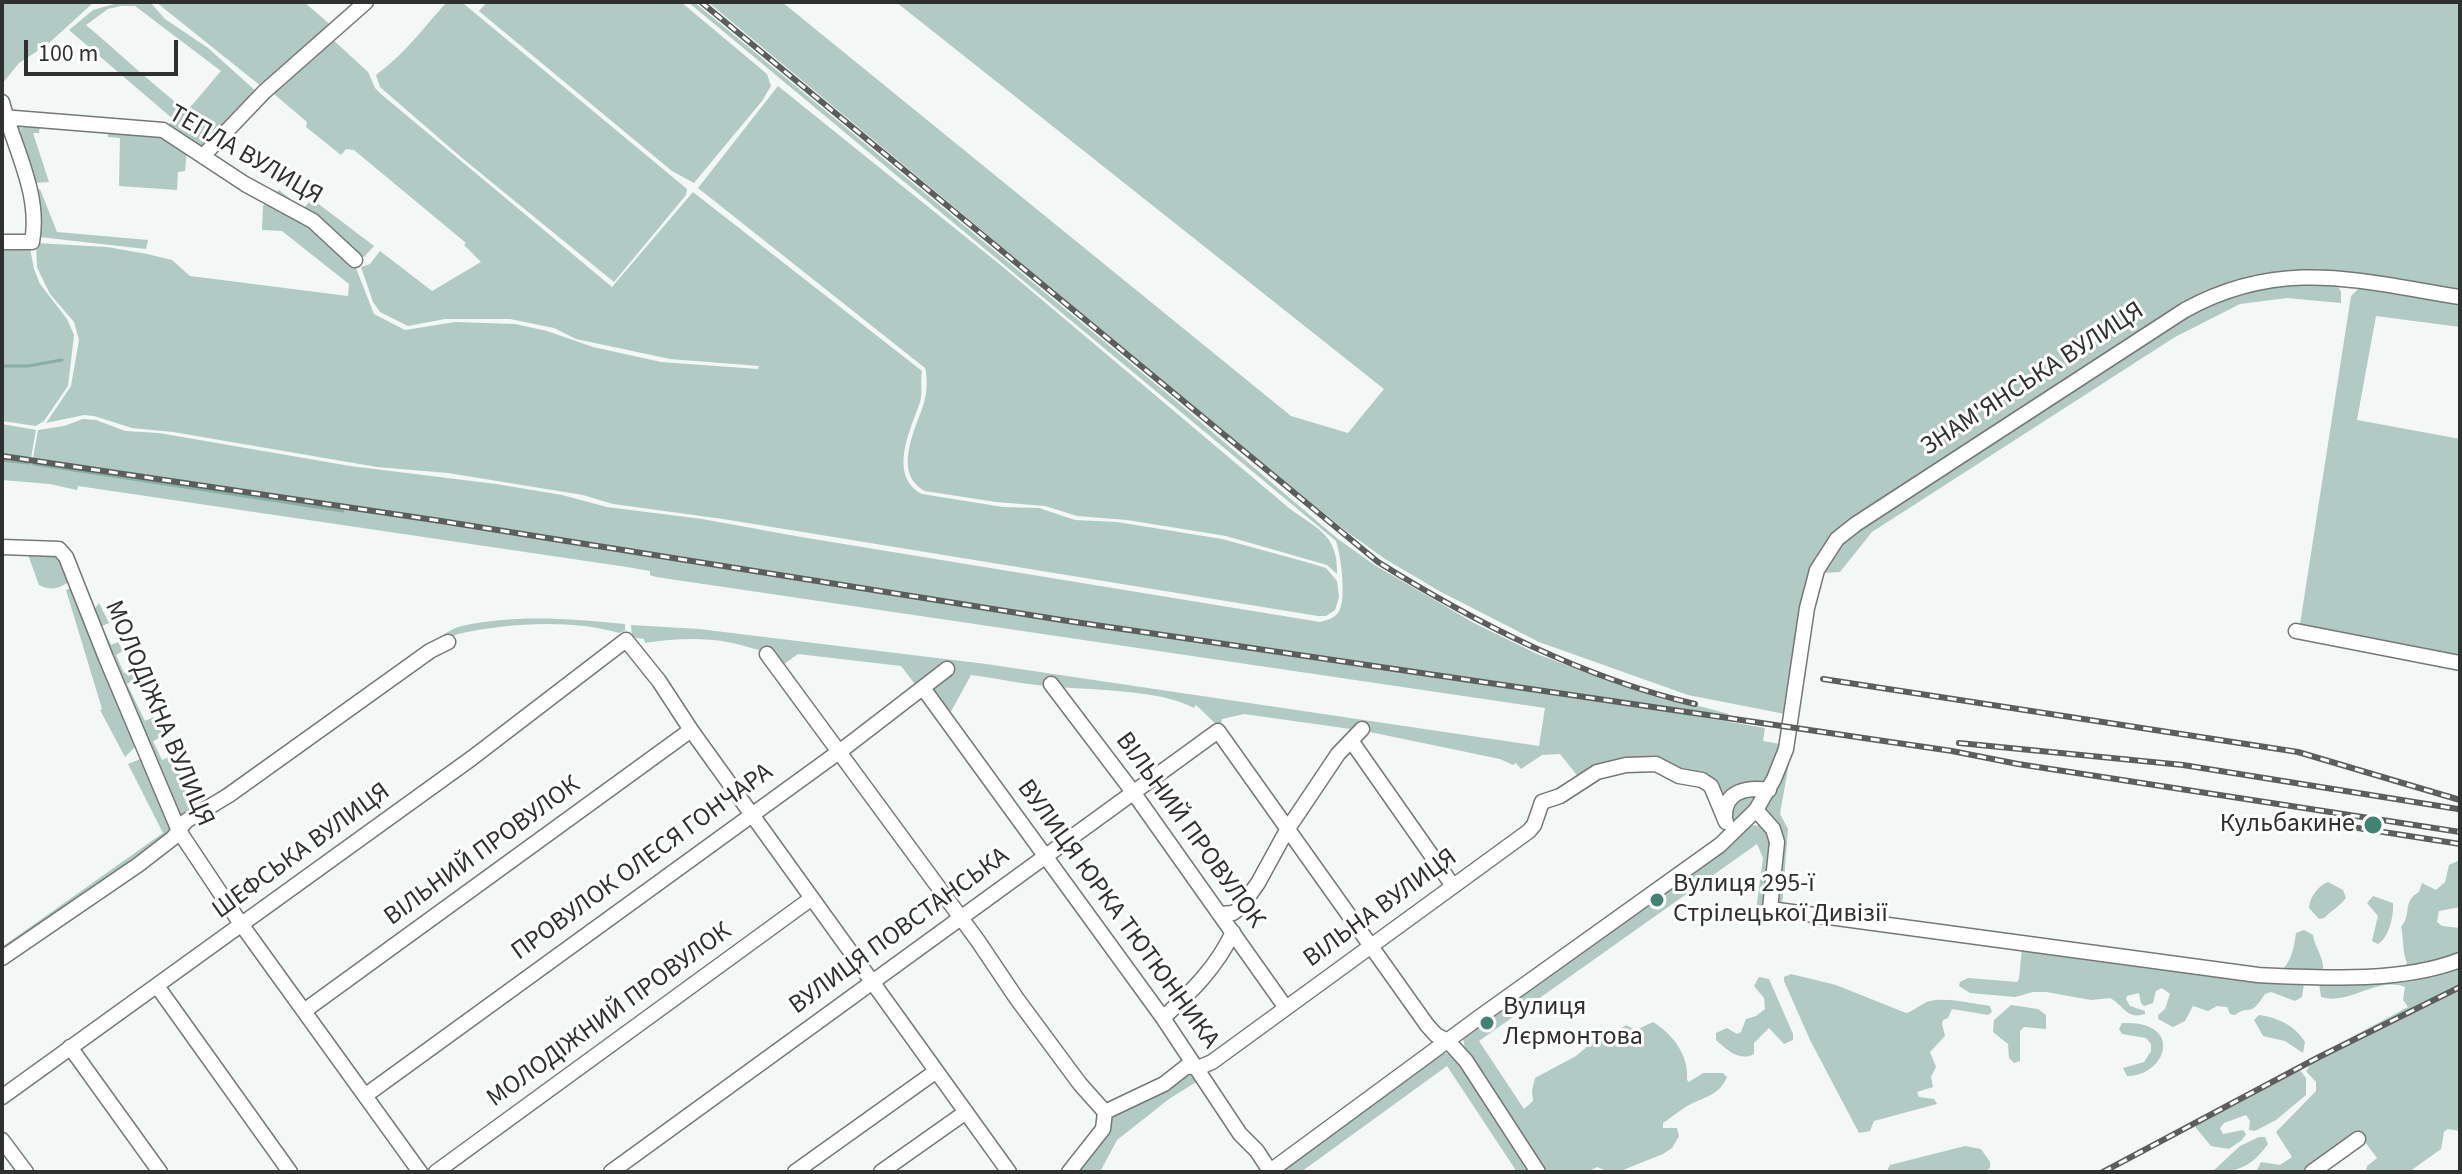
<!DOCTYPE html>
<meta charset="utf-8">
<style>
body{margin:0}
#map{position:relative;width:2462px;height:1174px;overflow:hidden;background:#f3f7f6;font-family:"Source Sans 3",sans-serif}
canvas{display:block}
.frame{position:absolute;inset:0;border:4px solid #2f3130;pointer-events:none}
.scale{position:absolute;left:24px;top:40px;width:154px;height:36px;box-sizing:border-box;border:4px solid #2f3130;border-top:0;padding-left:10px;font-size:24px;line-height:28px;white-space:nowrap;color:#2f3130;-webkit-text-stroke:6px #fff;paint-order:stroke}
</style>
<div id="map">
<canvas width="2462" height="1174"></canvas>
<div class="frame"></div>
<div class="scale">100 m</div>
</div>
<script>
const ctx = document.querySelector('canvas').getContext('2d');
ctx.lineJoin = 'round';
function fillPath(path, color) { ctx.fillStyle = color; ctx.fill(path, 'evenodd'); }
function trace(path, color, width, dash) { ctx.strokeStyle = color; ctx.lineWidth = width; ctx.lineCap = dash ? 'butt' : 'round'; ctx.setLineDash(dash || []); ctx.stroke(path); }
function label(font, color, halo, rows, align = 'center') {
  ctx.font = font + ' "Source Sans 3",sans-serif'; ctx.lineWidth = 6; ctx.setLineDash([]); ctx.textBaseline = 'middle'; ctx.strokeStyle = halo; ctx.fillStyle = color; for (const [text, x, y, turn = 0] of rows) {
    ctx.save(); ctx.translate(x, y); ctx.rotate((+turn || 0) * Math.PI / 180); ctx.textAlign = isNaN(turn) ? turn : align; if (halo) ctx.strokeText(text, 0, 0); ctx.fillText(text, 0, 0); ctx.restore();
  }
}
fillPath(new Path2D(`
 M2,2H94L48,44L19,63L2,84Z
 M121,2H150L165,19L208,48L258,93L205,146L197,147L165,129L173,119L69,30L93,10ZM121,6H135L221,71L187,111C151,84 120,53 86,25L108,9Z
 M156,2H304L332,26L262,87Z
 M447,2L464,4L687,189L686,195L614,282L462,158L380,87L376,75C406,53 423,28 447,2Z
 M468,2L479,11L487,2H681L767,74L771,86L762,101L694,183L672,171Z
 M688,2H694L1170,396L1338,539L1376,566L1474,623L1537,654L1616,684L1729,714L1728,717L1069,619L442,519L33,458L38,430L64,426L83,419L96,420L125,431L159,433L350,466L496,484L562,495L607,507L702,519L801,537L1320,622C1327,620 1333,619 1338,613C1347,602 1341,555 1336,541Z
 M708,2H782L1291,416L1348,433L1384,389L896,2H2460V292L2263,276L2210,291L1826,546L1785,714L1688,695L1539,642L1441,592L1385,559L1346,531L1229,436Z
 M331,38L368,72L375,88L381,94L612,287L693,192L922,371C920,381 923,392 920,402C911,429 887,475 922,494L1003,507L1039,508L1075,520L1117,522L1222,539L1306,562L1326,568L1337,581L1339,597L1335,610L1326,616H1318L723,519L613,504L583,495L448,473L377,467L173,432L132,428L94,416L84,415L46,423L71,386L79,340L74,322L50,294L42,278L37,267L36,243L107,247L147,254L172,260L190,276L348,296L349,284L282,231L262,230L263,206L268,199L310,223L352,258L374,314L405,330L455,322L515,324L547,331L593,347L661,362L758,369L759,366L670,359L576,339L554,328L510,319H445L408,326L380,312L373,302L361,267L370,264L380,251L432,291L481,262L464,245L466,243L354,150L346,149L341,155L306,127L307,122L274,94L234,135L230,130Z
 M778,86L1003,267L1289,508C1318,530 1338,534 1337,574L1327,565L1226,536L1127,520L1077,516L1045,506L996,502L925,491C893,474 914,432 923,406C927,394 928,380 925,368L698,188Z
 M25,121L50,123L24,124L18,133L19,135L21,129L25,125H40L39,133H33L49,182L34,183L32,172V181L15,133L17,126Z
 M108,127L157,132L187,150L185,171L178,172L177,190L119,186L120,138L108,137Z
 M40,189L57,232L148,240L146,249L39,237L41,213L35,191Z
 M279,190L303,209L312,199L374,246L364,257L354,255L274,195Z
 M2,246L30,248L34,269L40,284L67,319L74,335L68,386L44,421L36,426L2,421Z
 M2337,284L2341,292V303L2287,298L2240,304L2175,337L1872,532L1840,572L1822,573L1841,543L2187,313L2264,285Z
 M2360,287L2460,301V327L2376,316L2357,420L2460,439V661L2302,628L2300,624L2351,296Z
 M2,424L36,430L31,458L2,455Z
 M2,458L440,523L1068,623L1702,717L1765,728L1763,741L1780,744L1759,797L1733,824L1713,784L1665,765L1580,779L1560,754L1542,755L1521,769L1516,763L1513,765L1500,759L1365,731L1244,714L1222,719L1220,728L1196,705L1194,708C1160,689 1086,690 1046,686C1021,684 996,678 971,675L948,717L918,688L901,666L798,654L780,667L777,653C759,652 745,645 727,642C699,637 673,639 645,643L644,639L632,637L631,625L699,629L986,664L1539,746L1545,708L656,577L650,575V571L627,567L78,486L77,490L50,484L2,480Z
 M27,552H57L70,580C61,589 50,591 39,585Z
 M73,587L136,746L125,757L100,710L102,709L66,590Z
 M99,603L109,623L102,626L111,645L118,642L123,651L116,655L124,673L131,670L136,679L127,684L145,721L154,717L163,736L153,741L162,760L172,756L191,797L198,806L429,643C440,639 450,628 462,626C515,614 572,619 625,624V631L619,633C571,619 507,623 458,634L446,639L227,793L182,818L93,611Z
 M1794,734L1780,814L1788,829L1782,907L1777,905L1780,842L1766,812L1765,806Z
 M143,758L175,830L2,955V947L163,833L128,764Z
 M1751,825L1764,826L1772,835L1764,912L1756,910L1763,858L1757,844L1479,1041L1524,1109L1533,1101L1532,1091L1535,1078L1576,1056L1599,1037L1606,1039L1626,1025L1636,1030L1653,1022C1674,1035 1689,1056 1687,1080L1689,1082L1703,1073H1723L1727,1077C1719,1095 1707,1096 1691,1104C1681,1109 1672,1117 1663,1123V1128H1677L1679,1136L1672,1148L1663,1154L1618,1172H1609L1597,1167L1587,1172H1545L1465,1049L1463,1038Z
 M2460,860V907L2439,911L2437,922L2442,926L2460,928V984L2311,1059L2408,1007L2403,1000L2405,987C2377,976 2349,1006 2321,997L2319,983L2304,984L2302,997L2295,1001L2271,992L2265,994C2248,1020 2251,1003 2235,1015L2230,1014L2227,1007L2217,1006L2208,1011L2193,1006L2185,1021L2173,1027L2158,1019V1015L2165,1009L2170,994L2162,988L2156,991L2153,1003L2144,1006L2141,1003L2139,993L2127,996L2126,999L2130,1006L2145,1011V1014C2126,1020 2124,1005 2110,998L2091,1000L2046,992H2033L2015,997L1970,993L1959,986L1960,982L1968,978L2017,982L2019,979L2022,948L2281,971C2292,961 2294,947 2296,933L2304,930L2313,935C2315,948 2324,957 2323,970L2326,971L2403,969L2407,963C2402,951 2404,939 2401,927C2412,914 2402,901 2419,892L2422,883L2436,890L2445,882L2449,865Z
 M2328,882L2343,890L2346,898C2340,906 2331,911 2324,918L2319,919L2309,908C2309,898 2318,886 2328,882Z
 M2373,896L2393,903C2394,915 2389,938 2378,944L2372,941L2378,916L2367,903Z
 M1791,974L1836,985L1906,1013C1915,1011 1921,1003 1930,1001C1946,997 1968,1003 1985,1005L1990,1006L1992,1012L1988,1015L1952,1009L1948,1018L1943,1020L1942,1024L1945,1036L1930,1052L1936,1067L1931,1077L1933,1087L1917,1092L1919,1097L1934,1099L1937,1104L1874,1121L1870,1131L1859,1133L1810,1040L1784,981V977Z
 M1759,977L1769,979L1793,1034V1040L1784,1044L1769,1028L1754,1043V1054C1740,1062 1727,1050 1716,1040V1033L1727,1028L1737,1034L1741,1032L1746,1019L1756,1016L1765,1009L1764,998L1754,986Z
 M2460,988V1131L2448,1129L2444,1132L2441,1149L2409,1172H2366L2367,1166L2377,1158L2359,1134L2305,1172H2256L2261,1162L2280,1165L2292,1157L2276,1132L2316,1091V1082L2306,1071L2311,1064Z
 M2011,1005L2038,1009L2046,1015V1029L2024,1027L2020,1031V1061L2014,1063L2009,1058L2008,1044L1993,1032L1994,1020Z
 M2259,1015C2279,1018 2294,1025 2305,1042L2303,1053L2285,1041L2263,1036L2254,1020Z
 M2122,1023C2185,1020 2167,1076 2127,1076L2123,1068L2144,1062L2151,1051V1044L2146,1038L2122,1034L2119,1029Z
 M1445,1053L1453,1056L1461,1065L1531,1172H1517L1447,1066L1301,1172H1278L1411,1074Z
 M2299,1069L2306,1078V1095L2276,1120L2255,1131L2249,1130L2250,1121L2246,1115L2224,1123L2220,1128L2223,1134L2243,1130L2246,1134L2242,1140L2229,1149L2211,1146L2196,1128V1123L2202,1120Z
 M1188,1070L1201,1079L1169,1099L1117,1140L1100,1172H1072L1109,1115Z
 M2259,1137H2265L2268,1144C2252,1166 2239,1172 2212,1172L2240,1146Z
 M1965,1146L1981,1149L1990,1162V1168L1983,1172L1887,1171L1890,1165Z`), '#b1cac3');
trace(new Path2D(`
 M2,366H28L62,360
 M2,460L28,463
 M34,464L343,511`), '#89aea4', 3);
const minor = new Path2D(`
 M2,102C14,148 41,194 32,242H2
 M2,117L163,130L245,184L313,221L355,260
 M203,156L264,92L366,2
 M2,547L59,549L66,557L106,658L179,831L241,924L420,1172
 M2296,631L2460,663
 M767,654L978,941L1017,999L1080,1084L1105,1112
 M1051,684L1133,792L1286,1008
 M923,688L1163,1018L1240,1134L1257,1151L1270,1171
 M1352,742L1453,886
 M1756,810L1773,829L1777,842L1770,909L2258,975C2322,978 2401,983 2460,960
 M1725,817C1724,790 1748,787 1769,790
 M1220,914L1233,913L1241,907L1258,883L1287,830L1338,754L1362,729
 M2,958L138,865L173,838L186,821L229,795L430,651L448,642
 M157,986L290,1172
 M304,1011L691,730
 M1163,1018C1191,992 1217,967 1233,932
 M70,1047L160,1172
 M366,1095L847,746L947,669
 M2,1097L472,758L626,640L659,681L691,730L1009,1172
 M2,1140L26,1172
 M436,1172L812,898
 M611,1172L1218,731L1427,1025L1436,1035L1448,1041L1466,1061L1538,1172
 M795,1172L935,1072
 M881,1172L966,1112
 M1069,1172L1103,1129L1105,1112L1164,1084L1187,1066L1198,1068L1212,1062L1529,831L1534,825L1542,802L1560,796L1597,772L1626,765L1656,764L1679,776L1702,780L1711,786L1726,822
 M1269,1172L1481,1016L1720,845L1756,810L1774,779L1786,749L1807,608L1817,570L1837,539L1856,524L2185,310C2282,257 2358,281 2460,297
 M2312,1172L2358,1139`);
trace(minor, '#757877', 17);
trace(minor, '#fff', 14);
const rail = new Path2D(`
 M701,2L1378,562C1476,623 1583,678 1695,704
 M2,456L441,521L1068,621L1952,751L2018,764L2460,832
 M1823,679L2298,752L2460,800
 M1959,743L2183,765L2458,809
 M2326,823L2460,844
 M2103,1172L2319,1057L2460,987`);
trace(rail, '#5b5e5d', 6);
trace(rail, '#fff', 3, [9]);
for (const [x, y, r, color] of [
 [2373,825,10,"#408274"],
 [1657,900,8,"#408274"],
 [1487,1023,8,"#408274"]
]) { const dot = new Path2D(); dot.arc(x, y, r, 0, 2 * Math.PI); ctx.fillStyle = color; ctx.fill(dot); trace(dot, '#fff', 3); }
label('26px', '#2f3130', '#fff', [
 ["ТЕПЛА ВУЛИЦЯ",245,156,30],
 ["ЗНАМ'ЯНСЬКА ВУЛИЦЯ",2033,380,-33],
 ["МОЛОДІЖНА ВУЛИЦЯ",158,714,67],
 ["ВІЛЬНИЙ ПРОВУЛОК",1189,831,54],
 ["ШЕФСЬКА ВУЛИЦЯ",302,852,-36],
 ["ВІЛЬНИЙ ПРОВУЛОК",483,852,-36],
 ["ПРОВУЛОК ОЛЕСЯ ГОНЧАРА",643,863,-36],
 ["ВІЛЬНА ВУЛИЦЯ",1381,909,-36],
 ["ВУЛИЦЯ ЮРКА ТЮТЮННИКА",1117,915,54],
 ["ВУЛИЦЯ ПОВСТАНСЬКА",900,932,-36],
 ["МОЛОДІЖНИЙ ПРОВУЛОК",610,1016,-36]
]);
label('26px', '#2f3130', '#fff', [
 ["Кульбакине",2355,825,"right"],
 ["Вулиця 295-ї",1673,885],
 ["Стрілецької Дивізії",1673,915],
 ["Вулиця",1503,1008],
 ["Лєрмонтова",1503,1038]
], 'left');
</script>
